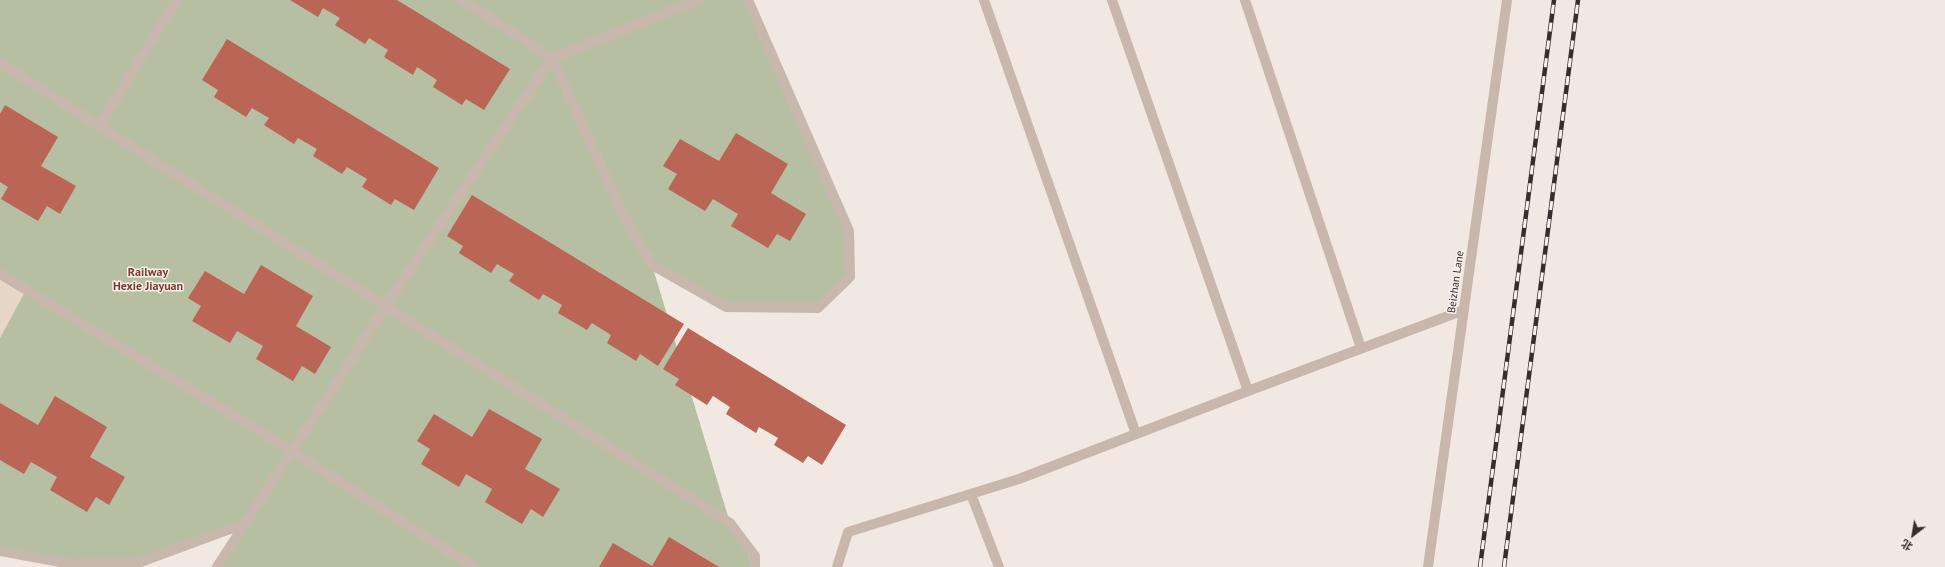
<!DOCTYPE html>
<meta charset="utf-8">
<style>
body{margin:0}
#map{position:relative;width:1945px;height:567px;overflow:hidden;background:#f1e8e1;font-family:"PT Sans","Noto Sans SC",sans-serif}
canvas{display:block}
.north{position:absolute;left:1893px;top:515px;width:40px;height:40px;-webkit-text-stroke:3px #f9f2ed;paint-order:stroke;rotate:211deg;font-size:11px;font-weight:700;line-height:16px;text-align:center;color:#372e2b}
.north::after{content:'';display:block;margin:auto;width:14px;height:18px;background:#372e2b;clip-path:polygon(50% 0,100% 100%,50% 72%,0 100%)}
</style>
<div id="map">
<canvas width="1945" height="567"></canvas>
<div class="north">北</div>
</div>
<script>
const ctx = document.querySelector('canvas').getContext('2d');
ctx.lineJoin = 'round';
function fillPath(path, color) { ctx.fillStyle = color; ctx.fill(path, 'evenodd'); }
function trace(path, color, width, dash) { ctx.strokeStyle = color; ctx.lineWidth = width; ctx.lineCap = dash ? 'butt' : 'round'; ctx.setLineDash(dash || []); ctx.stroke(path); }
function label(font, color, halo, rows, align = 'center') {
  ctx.font = font + ' "PT Sans",sans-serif'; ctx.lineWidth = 3; ctx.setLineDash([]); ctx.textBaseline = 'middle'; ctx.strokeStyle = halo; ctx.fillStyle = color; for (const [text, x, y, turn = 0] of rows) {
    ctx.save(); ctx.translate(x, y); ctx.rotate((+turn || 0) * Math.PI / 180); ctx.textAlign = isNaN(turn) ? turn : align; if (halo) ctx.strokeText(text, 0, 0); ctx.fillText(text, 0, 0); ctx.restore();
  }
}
fillPath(new Path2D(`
 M0,0H748L849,231L850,277L818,308L726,307L652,265L730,523L755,567H217L245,524L138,563L78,564L0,551Z`), '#b7bfa2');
fillPath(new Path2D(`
 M0,274L26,290L0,338Z`), '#e7d7c9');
fillPath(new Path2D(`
 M290,0H397L510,69L484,110L466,99L462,105L433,87L437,80L417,67L413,75L384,57L388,50L369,38L365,44L335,25L340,18L323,8L318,17Z
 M227,39L439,168L414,210L395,199L391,205L362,187L367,179L347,167L342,174L313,156L317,149L298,138L294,144L264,125L269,118L252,108L246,117L214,97L218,90L202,80Z
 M5,105L58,137L41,166L76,186L60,214L47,206L38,221L1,199L8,187L0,182V114Z
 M736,133L788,164L771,193L806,214L790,241L777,234L768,248L731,226L738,214L713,199L705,211L668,189L677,174L663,166L680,139L719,161Z
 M472,195L684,324L658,366L640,354L636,361L607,343L611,335L592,323L587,330L558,313L562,305L543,294L539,300L509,281L514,274L497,264L491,273L459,253L463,246L447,236Z
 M261,265L313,296L296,326L331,347L315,374L302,366L293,381L256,359L263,346L237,331L230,343L192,321L201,306L188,298L205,271L244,294Z
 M688,328L846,425L822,465L808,456L803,463L774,445L778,438L759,427L756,433L726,414L730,407L713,396L707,405L675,385L679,379L663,369Z
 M55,396L107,427L90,457L125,477L109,505L96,497L87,512L50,490L57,477L31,462L24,474L0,460V403L38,425Z
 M489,409L542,439L525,469L560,489L543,517L531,509L522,524L485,502L492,489L466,474L459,487L421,464L430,449L417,441L434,414L472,437Z
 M669,537L719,567H599L613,543L652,566Z`), '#ba6555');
trace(new Path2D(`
 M177,0L99,126L730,523L755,556V567
 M699,0L552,58L626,220L652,265L726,307L818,308L850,277L849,231L748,0
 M984,0L1136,434
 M1112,0L1248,391
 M1245,0L1361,348
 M0,63L99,126
 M0,274L292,451L473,567
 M971,494L999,567
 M0,551L71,564L138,563L246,523
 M217,567L386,306L552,58L462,0
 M837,567L848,532L1019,479L1248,391L1464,310
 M1428,567L1507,0`), '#c8b7ad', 10);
const rail = new Path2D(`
 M1480,567L1554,0
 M1504,567L1578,0`);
trace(rail, '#372e2b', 4.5);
trace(rail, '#f9f2ed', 3, [9]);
label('11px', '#372e2b', '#f9f2ed', [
 ["Beizhan Lane",1456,282,-82]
]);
label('bold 12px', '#7e392c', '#f9f2ed', [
 ["Railway",148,273],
 ["Hexie Jiayuan",148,287]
]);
</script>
